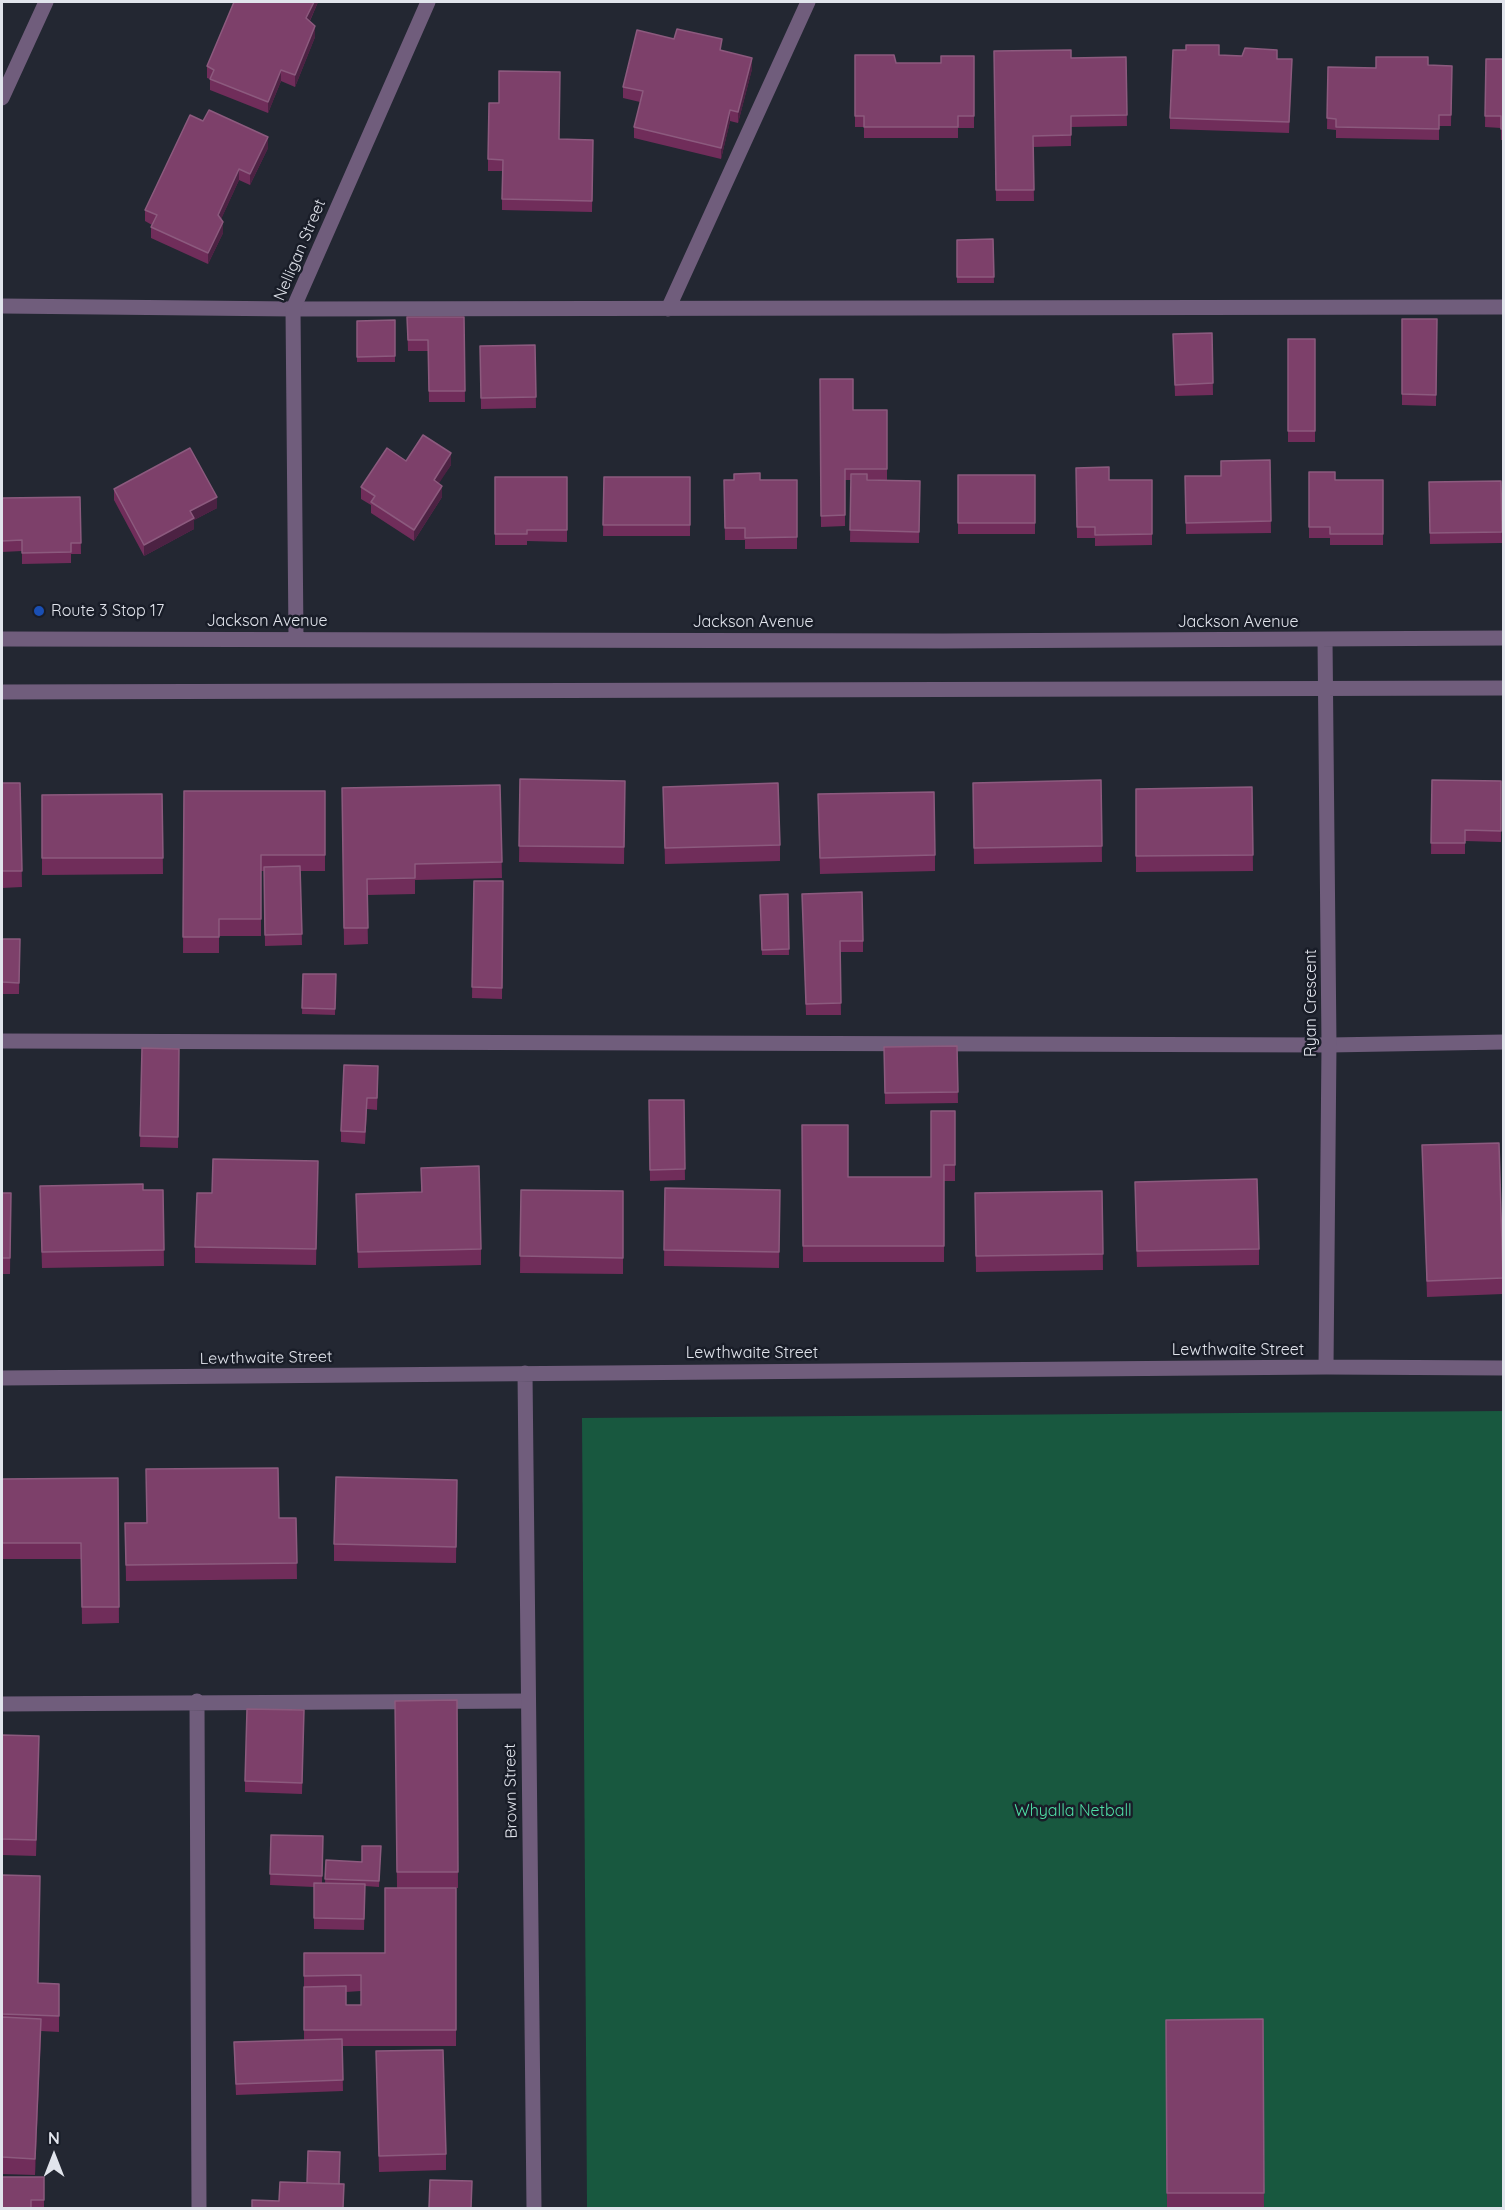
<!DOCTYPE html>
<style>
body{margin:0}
#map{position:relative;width:1505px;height:2210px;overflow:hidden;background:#232732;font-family:Quicksand,sans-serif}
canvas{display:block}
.frame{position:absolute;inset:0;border:3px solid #e1e4ec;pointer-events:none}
.north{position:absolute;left:24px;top:2126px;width:60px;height:60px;-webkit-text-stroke:4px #191d28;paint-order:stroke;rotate:0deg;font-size:16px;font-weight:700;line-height:24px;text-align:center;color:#e1e4ec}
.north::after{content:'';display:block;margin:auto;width:21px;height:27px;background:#e1e4ec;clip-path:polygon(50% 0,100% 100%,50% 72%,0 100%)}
</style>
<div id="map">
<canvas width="1505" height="2210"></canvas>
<div class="frame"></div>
<div class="north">N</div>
</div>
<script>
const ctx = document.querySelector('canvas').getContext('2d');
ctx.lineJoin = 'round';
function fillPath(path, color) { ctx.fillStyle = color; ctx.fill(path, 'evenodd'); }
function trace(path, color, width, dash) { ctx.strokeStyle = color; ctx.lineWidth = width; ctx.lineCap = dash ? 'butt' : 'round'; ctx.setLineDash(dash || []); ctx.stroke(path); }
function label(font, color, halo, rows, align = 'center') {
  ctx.font = font + ' Quicksand,sans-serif'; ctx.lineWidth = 5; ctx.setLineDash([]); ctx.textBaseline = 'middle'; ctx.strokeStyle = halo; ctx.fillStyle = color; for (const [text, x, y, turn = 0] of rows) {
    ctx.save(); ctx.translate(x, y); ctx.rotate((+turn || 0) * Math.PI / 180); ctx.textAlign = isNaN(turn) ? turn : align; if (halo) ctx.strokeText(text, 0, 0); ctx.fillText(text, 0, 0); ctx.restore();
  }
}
fillPath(new Path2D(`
 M1503,1411V2208H587L582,1418Z`), '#18583f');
trace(new Path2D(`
 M2,98L46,2
 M2,306L293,309L1504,307
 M668,309L808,2
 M2,1041L1329,1045L1504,1042
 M197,1701L199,2208
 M2,1704L528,1701`), '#705d7c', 15);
trace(new Path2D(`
 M296,638L293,309L428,2
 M2,639L943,641L1504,638
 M1325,639L1329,1045L1326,1367
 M2,692L1504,688
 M525,1373L534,2208
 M2,1378L1326,1367L1504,1368`), '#705d7c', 15);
fillPath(new Path2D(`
 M234,2H318L310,21L315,37L295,87L281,81L268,113L210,90V79L207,78V66Z
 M722,50L752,69L738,123L730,121L721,159L634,138V127L640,102L623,98V87Z
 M994,51L1071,58L1126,57L1127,126L1071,127V146L1033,147L1034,201H996Z
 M855,55L896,63H941L974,56V128H958V138H864V127H855Z
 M1219,55L1277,59H1292L1289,133L1170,129V118Z
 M1486,59H1503V140H1501V128L1485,127Z
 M1428,65L1452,66L1451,126H1439V140L1336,138V130L1327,129L1328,67L1376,68Z
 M559,139L593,140L592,212L502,210V171H488V159Z
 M268,148L250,185L239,180L221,219L223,233L208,264L151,238V227L152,225L145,221V210Z
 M993,239L994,283H957V240Z
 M407,317H464L465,402H429L428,351H408Z
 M1402,319H1437L1436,406L1402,405Z
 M395,320V362H357V321Z
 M1212,333L1213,395L1175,396L1173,334Z
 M1288,339H1315V442H1288Z
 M535,345L536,408L481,409L480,346Z
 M820,379L853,410H887V480H867L920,481L919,543L850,542L851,480H845V526L821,527Z
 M1270,460L1271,533L1186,534L1185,476H1221Z
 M406,461L451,465L438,483L442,497L414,541L371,513V505L361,499V487Z
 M1076,468L1109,480H1152V545L1095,546V538H1077Z
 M1309,472L1335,480H1383V545H1330V538H1309Z
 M734,474L760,480H797V549H745V540H725L724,480H734Z
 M958,475H1035V534H958Z
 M495,477H567V542L527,541V545H495Z
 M604,477H690V536H603Z
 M1501,481L1502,543L1430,544L1429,482Z
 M114,489L217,508L194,520V529L144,556L114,500Z
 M80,497L81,554H71V563L22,564V551L2,552V498Z
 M520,779L625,781L624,864L519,862Z
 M1101,780L1102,862L974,864L973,783Z
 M1432,780L1501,781V842L1465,841V854H1431Z
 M2,783H20L22,887L2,888Z
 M500,785L502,878L415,880V894L367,895L368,944L344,945L342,788Z
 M663,787L780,845V861L665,864Z
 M1252,787L1253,871L1136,872V789Z
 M184,791H325V871H300L302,945L265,946L264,871H261V936H219V953H183Z
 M162,794L163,874L42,875V795Z
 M818,810L935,855V871L820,874Z
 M474,881H503L502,999L472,998Z
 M788,894L789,955H762L760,895Z
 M802,894L863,941V952H840L841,1015H806Z
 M2,939H20L19,994H2Z
 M303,974H336L335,1015L302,1014Z
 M957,1046L958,1103L885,1104L884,1047Z
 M142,1048L179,1049L178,1148L140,1147Z
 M378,1077L377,1110L367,1109L365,1144L341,1142V1131Z
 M649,1100H684L685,1180L650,1181Z
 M955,1111V1181H944V1262H803L802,1125L848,1177H931Z
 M1422,1145L1503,1278V1294L1427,1297Z
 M318,1161L316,1265L195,1263V1247L212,1193Z
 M421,1168L481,1249V1265L358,1268L356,1194L421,1192Z
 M665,1188L780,1190L779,1268L664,1266Z
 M143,1190H163L164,1266L42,1268L40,1203Z
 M521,1190L623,1191V1274L520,1273Z
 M1102,1191L1103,1270L976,1272L975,1193Z
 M2,1193H11L10,1274H2Z
 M1135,1199L1259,1249V1265L1137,1267Z
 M118,1478L119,1623L82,1624L81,1559H2V1479Z
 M457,1480L456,1563L334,1561V1544Z
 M279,1518H296L297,1579L126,1581L125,1523Z
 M457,1700L458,1888H456V2046H342L343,2091L236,2095L234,2054L304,2040V1953H385L397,1888L395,1701ZM361,1991V2005H346V1992Z
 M304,1710L302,1794L245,1792V1781Z
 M2,1735L39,1752L36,1856L2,1855Z
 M271,1835L323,1836L322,1883H325L326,1860L362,1862L381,1846L379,1887L365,1886L364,1930L314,1929V1887L270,1885Z
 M2,1875L38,1983L59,1984V2032L41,2031L35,2175L2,2174Z
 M1263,2019L1264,2208H1167L1166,2020Z
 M376,2051L446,2154V2170L379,2172Z
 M44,2177V2208H2Z`), '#702d5a');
fillPath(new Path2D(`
 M314,2H318L306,29V18Z
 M315,26V37L295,87V75Z
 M752,58V69L738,123V112Z
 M281,70V81L268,113V102Z
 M730,110V121L721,159V148Z
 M268,137V148L250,185V174Z
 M239,169V180L218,226V215Z
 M223,222V233L208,264V253Z
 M451,453V465L434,491V480Z
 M442,486V497L414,541V530Z
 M217,497V508L194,520V529L144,556V545L190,511Z
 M41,2019V2036L35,2175V2159Z`), '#4c2243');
const building = new Path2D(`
 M234,2H314L306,18L315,26L295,75L281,70L268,102L210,79L214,70L207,66Z
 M677,29L722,39L720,50L752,58L738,112L730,110L721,148L634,127L643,91L623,87L637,30L674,39Z
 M1186,45H1219V55L1242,56L1245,48L1277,50V59H1292L1289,122L1170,118L1173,50H1186Z
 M1071,50V58L1126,57L1127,115L1071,116V135L1033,136L1034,190H996L994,51Z
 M855,55H894L896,63H941V56H974V116H958V127H864V116H855Z
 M1376,57H1428V65L1452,66L1451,115H1439V129L1336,127V119L1327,118L1328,67L1376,68Z
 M1486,59H1503V129H1501V116H1485Z
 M499,71L560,72L559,139L593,140L592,201L502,199L503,160L488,159L489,103H499Z
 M209,110L268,137L250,174L239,169L218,215L223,222L208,253L151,227L157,215L145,210L190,115L203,121Z
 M993,239L994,277H957V240Z
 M407,317H464L465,391H429L428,340H408Z
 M1402,319H1437L1436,395L1402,394Z
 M395,320V356L357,357V321Z
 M1212,333L1213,383L1175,385L1173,334Z
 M1288,339H1315V431H1288Z
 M535,345L536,397L481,398L480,346Z
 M820,379H853V410H887V469H845V515L821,516Z
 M423,435L451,453L434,480L442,486L414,530L371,502L375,496L361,487L387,448L406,461Z
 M190,448L217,497L190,511L194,518L144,545L114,489Z
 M1270,460L1271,521L1186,523L1185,476H1221V461Z
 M1109,467V480H1152V534L1095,535V527H1077L1076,468Z
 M1309,472H1335V480H1383V534H1330V527H1309Z
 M760,473V480H797V537L745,538V528H725L724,480H734V474Z
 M851,474H867V480L920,481L919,532L850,530Z
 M958,475H1035V523H958Z
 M495,477H567V530H527V534H495Z
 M604,477H690V525H603Z
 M1501,481L1502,532L1430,533L1429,482Z
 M80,497L81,543H71V552L22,553V540L2,541V498Z
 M520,779L625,781L624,847L519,846Z
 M1101,780L1102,846L974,848L973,783Z
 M1432,780L1501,781V831L1465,830V843H1431Z
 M2,783H20L22,871H2Z
 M778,783L780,845L665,848L663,787Z
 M500,785L502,862L415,864V878L367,879L368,928H344L342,788Z
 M1252,787L1253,855L1136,856V789Z
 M184,791H325V855H261V919H219V937H183Z
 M934,792L935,855L820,858L818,794Z
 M162,794L163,858H42V795Z
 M300,866L302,934L265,935L264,867Z
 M474,881H503L502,988L472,987Z
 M862,892L863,941H840L841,1003L806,1004L802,894Z
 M788,894L789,949L762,950L760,895Z
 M2,939H20L19,983L2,982Z
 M303,974H336L335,1009L302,1008Z
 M957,1046L958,1092L885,1093L884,1047Z
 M142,1048L179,1049L178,1137L140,1136Z
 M344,1065L378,1066L377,1098H367L365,1132L341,1131Z
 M649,1100H684L685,1169L650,1170Z
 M931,1111H955V1165H944V1246H803L802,1125H848V1177H931Z
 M1499,1143L1503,1278L1427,1281L1422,1145Z
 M213,1159L318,1161L316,1249L195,1247L197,1193H212Z
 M479,1166L481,1249L358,1252L356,1194L422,1192L421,1168Z
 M1257,1179L1259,1249L1137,1251L1135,1182Z
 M143,1184V1190H163L164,1250L42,1252L40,1186Z
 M665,1188L780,1190L779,1252L664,1250Z
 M521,1190L623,1191V1258L520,1256Z
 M1102,1191L1103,1254L976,1256L975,1193Z
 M2,1193H11L10,1258H2Z
 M278,1468L279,1518H296L297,1563L126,1565L125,1523H147L146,1469Z
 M336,1477L457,1480L456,1547L334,1544Z
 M118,1478L119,1607H82L81,1543H2V1479Z
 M457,1700L458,1872H397L395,1701Z
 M247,1709L304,1710L302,1783L245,1781Z
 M2,1735L39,1736L36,1840L2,1839Z
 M271,1835L323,1836L322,1876L270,1874Z
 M362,1846H381L379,1881L325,1879L326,1860L362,1862Z
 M2,1875L40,1876L38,1983L59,1984V2016L2,2014Z
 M314,1883L365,1884L364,1919L314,1918Z
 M385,1888H456V2030H304V1987L346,1986V2005H361V1975L304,1976V1953H385Z
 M2,2017L41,2019L35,2159L2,2157Z
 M1263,2019L1264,2193H1167L1166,2020Z
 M342,2039L343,2080L236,2084L234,2042Z
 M443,2050L446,2154L379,2156L376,2051Z
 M308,2151L340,2152L339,2184L307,2183Z
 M2,2177H44V2200H31V2208H2Z
 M430,2180L472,2181L471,2208H429Z
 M280,2182L344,2184L343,2208H252V2200L279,2201Z`);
fillPath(building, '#7d406a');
trace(building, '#8c5a7e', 1.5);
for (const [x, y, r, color] of [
 [39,611,6,"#1a4fb4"]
]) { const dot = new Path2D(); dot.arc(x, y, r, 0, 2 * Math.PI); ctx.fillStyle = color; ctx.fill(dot); trace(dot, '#191d28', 2); }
label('16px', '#e1e4ec', '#191d28', [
 ["Nelligan Street",300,250,-67],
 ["Jackson Avenue",267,621],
 ["Jackson Avenue",753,622],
 ["Jackson Avenue",1238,622],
 ["Ryan Crescent",1311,1003,-90],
 ["Lewthwaite Street",1238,1350],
 ["Lewthwaite Street",752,1353],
 ["Lewthwaite Street",266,1358,-1],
 ["Brown Street",511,1791,-91]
]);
label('16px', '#e1e4ec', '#191d28', [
 ["Route 3 Stop 17",51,611]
], 'left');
label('16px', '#4fdfa6', '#191d28', [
 ["Whyalla Netball",1073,1811]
]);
</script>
